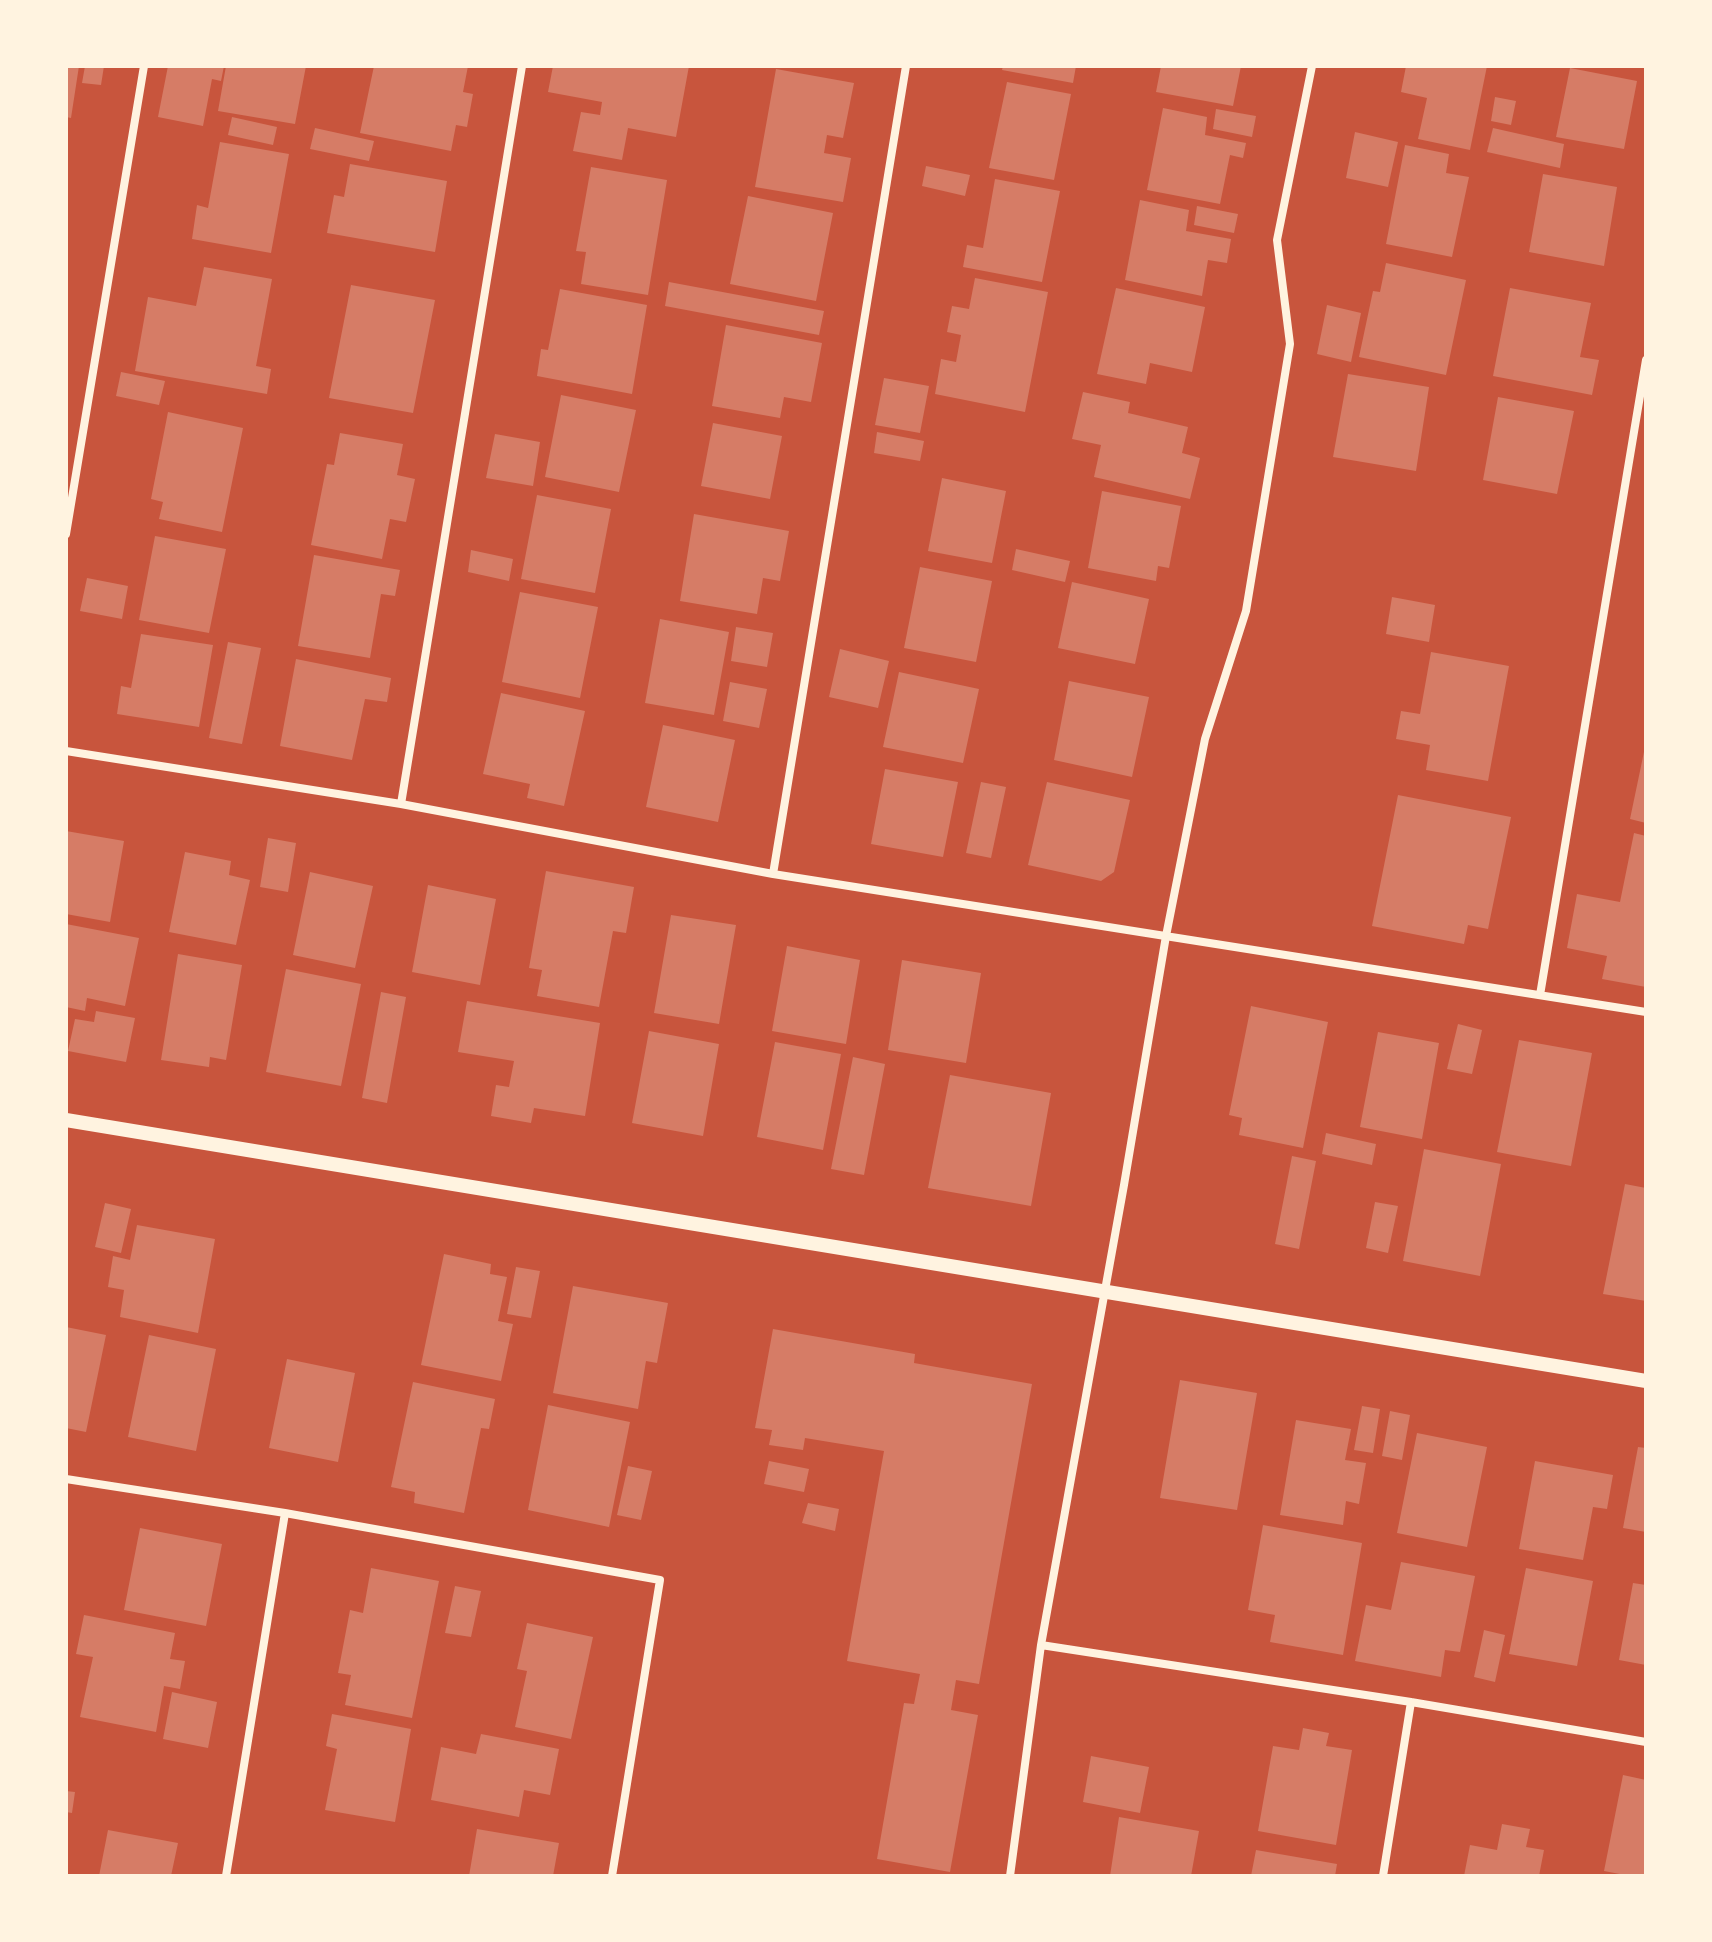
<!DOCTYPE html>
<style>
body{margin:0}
#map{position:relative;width:1712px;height:1942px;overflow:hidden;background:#c8553d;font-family:"Playfair Display",serif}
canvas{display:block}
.frame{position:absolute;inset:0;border:68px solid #fff3e0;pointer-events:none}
</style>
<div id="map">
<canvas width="1712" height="1942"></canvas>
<div class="frame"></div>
</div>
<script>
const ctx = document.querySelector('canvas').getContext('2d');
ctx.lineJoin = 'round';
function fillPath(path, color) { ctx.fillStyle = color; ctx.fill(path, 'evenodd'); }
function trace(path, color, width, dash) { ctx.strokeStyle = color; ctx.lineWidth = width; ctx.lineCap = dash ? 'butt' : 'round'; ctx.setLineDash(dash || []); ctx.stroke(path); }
fillPath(new Path2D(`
 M66,66H79L71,118L66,117Z
 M85,66H104L101,85L82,83Z
 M168,66H224L221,81L212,79L203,126L158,117Z
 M226,66H306L295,124L218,111Z
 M374,66H468L463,92L473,94L467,127L456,125L451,151L360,133Z
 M553,66H689L676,137L628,128L622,160L573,151L581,112L600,115L602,102L548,92Z
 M1003,66H1076L1073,83L1002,70Z
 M1161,66H1241L1233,106L1156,92Z
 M1406,66H1487L1470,150L1418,139L1427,98L1401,92Z
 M1570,68L1637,81L1624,149L1556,137Z
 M776,69L854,83L843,138L827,135L824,153L851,158L843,202L755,187Z
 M1007,82L1071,94L1054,180L989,168Z
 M1495,97L1516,101L1511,125L1491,121Z
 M1163,108L1207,117L1205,135L1246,143L1243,158L1230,155L1220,204L1147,190Z
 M1216,109L1256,116L1252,137L1213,129Z
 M232,117L277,127L273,145L228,135Z
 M315,128L374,141L369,161L310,149Z
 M1493,128L1564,144L1560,168L1487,152Z
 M1355,132L1398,142L1388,187L1346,178Z
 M220,142L289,154L271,253L192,239L197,205L208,208Z
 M1405,145L1449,154L1446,173L1469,177L1452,257L1386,244Z
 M350,164L447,181L435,252L327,233L334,195L344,197Z
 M926,166L970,175L965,196L922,186Z
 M591,167L667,180L648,295L581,284L586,252L576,251Z
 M1543,174L1617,187L1604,266L1529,252Z
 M995,179L1060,191L1042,282L963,267L967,245L983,248Z
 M748,196L833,213L816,301L730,284Z
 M1140,200L1189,210L1186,231L1231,239L1227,263L1208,260L1202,296L1125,280Z
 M1197,206L1238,214L1234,233L1194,225Z
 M1386,263L1466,280L1446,375L1359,357L1373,291L1380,292Z
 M204,267L272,279L256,366L271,369L267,394L135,371L148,297L196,306Z
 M975,278L1048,292L1025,412L935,394L941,359L956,362L961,335L947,332L952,306L969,309Z
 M669,282L824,311L819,335L665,306Z
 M351,285L435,300L413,413L329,398Z
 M1116,288L1205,307L1192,372L1150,363L1146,384L1097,374Z
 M1510,288L1591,303L1580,357L1599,360L1592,395L1493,376Z
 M560,289L647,305L632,394L537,376L541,349L548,350Z
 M1327,305L1361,313L1351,362L1317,354Z
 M726,325L822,343L811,402L784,397L780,418L712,406Z
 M121,372L165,381L159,405L116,396Z
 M1348,374L1429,387L1416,471L1333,457Z
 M884,378L929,386L920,433L875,425Z
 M1083,392L1130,402L1128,413L1188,427L1182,453L1200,458L1190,499L1094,477L1101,445L1072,439Z
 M561,395L636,410L619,492L545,477Z
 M1498,397L1574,411L1557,494L1483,480Z
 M168,412L243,428L222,532L159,519L163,502L151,499Z
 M713,423L782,436L770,499L701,486Z
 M877,432L924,441L920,461L874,453Z
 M340,433L403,444L397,475L415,479L406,522L390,519L382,559L311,545L327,464L334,465Z
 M495,434L540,442L533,486L486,478Z
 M942,478L1006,491L992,563L928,551Z
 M1102,491L1181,506L1169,568L1158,566L1156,581L1088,568Z
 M537,495L611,509L595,593L521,579Z
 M694,514L789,531L780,581L763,578L757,614L680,601Z
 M155,536L226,549L209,633L139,620Z
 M1016,549L1070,561L1065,582L1012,570Z
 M471,550L513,559L509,581L468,572Z
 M314,555L400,570L395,596L381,594L370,658L298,646Z
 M920,567L992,581L976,662L904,648Z
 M87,578L128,586L122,619L80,611Z
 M1072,582L1149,599L1135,664L1058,648Z
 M520,592L598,607L580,698L502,682Z
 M1392,597L1435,605L1429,642L1386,634Z
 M660,619L729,632L714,715L645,703Z
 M736,627L773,633L767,667L731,661Z
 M141,634L213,645L199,727L117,714L121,686L131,688Z
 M228,642L261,648L242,744L209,738Z
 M840,649L889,661L878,708L829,697Z
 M1431,652L1509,666L1488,781L1426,770L1430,745L1396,739L1401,711L1420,714Z
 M296,659L391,678L387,702L365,699L352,760L280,746Z
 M899,672L979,689L963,763L883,747Z
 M1069,681L1149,697L1132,777L1054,760Z
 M730,682L767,689L759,728L723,721Z
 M501,693L585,711L564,806L527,798L530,784L483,774Z
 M663,725L735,740L718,822L646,807Z
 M1645,747H1646V823L1630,819Z
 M885,769L958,782L943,857L871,844Z
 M981,782L1006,787L991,858L966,853Z
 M1047,782L1130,800L1114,872L1101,881L1028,865Z
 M1398,795L1511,817L1488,929L1468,925L1464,944L1372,926Z
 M66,831L124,841L110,922L66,914Z
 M1634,833L1646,836V987L1602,979L1607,956L1567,948L1577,894L1620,902Z
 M268,838L296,843L288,892L260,887Z
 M185,852L231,861L229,875L250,880L236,945L169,932Z
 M546,871L634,887L626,933L613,931L599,1007L537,996L542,970L529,968Z
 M310,872L373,886L355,968L293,955Z
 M428,885L496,899L480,985L412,972Z
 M671,915L736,925L719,1024L654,1013Z
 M66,924L139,938L125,1006L87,998L85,1011L66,1007Z
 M787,946L860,960L846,1044L772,1031Z
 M178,954L242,965L226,1060L210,1057L209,1067L161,1060Z
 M902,960L981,973L966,1063L888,1050Z
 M286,969L361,984L341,1086L266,1072Z
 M381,992L406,997L387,1103L362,1098Z
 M467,1001L600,1023L585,1116L534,1108L531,1123L491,1116L496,1085L509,1087L514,1061L458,1052Z
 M1251,1006L1328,1022L1303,1148L1239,1135L1242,1118L1229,1115Z
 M96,1011L135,1018L126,1062L68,1051L75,1019L94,1022Z
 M1458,1024L1482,1030L1472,1074L1447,1069Z
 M649,1031L719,1044L703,1136L632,1123Z
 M1378,1032L1439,1043L1422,1139L1360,1127Z
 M1519,1040L1592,1053L1571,1166L1497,1152Z
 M775,1042L841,1054L823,1150L757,1137Z
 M853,1057L885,1064L864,1175L831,1169Z
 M950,1075L1051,1093L1031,1206L928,1188Z
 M1326,1133L1376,1144L1372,1165L1322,1154Z
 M1424,1149L1501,1164L1480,1276L1403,1261Z
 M1292,1156L1316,1161L1299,1249L1275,1244Z
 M1625,1184L1646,1188V1301L1603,1294Z
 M1375,1202L1398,1206L1388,1253L1366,1248Z
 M105,1203L131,1209L121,1253L95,1247Z
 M137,1225L215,1239L198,1333L120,1317L124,1290L108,1287L113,1256L130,1260Z
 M444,1254L491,1264L490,1274L507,1277L498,1321L513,1324L501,1381L421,1365Z
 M516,1267L540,1271L531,1318L507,1314Z
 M573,1286L668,1303L657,1363L646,1361L638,1409L553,1393Z
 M66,1327L106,1335L86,1432L66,1428Z
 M773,1329L915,1354L914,1363L1032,1384L979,1684L956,1680L951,1710L978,1715L950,1872L877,1859L904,1703L914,1704L920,1674L847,1661L884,1451L805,1438L803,1450L769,1445L772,1430L755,1428Z
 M149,1335L216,1349L196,1451L128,1437Z
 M287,1359L355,1373L338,1462L269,1448Z
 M1180,1380L1257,1393L1237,1510L1160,1498Z
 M413,1382L495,1399L489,1429L481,1428L464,1513L414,1503L415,1492L391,1487Z
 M548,1405L630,1422L609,1527L528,1510Z
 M1362,1406L1380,1409L1373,1453L1354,1450Z
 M1390,1411L1410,1415L1402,1460L1382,1456Z
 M1296,1420L1351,1429L1345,1460L1366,1463L1359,1504L1346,1501L1343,1525L1280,1515Z
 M1417,1433L1487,1447L1467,1547L1397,1533Z
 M1638,1447L1646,1448V1532L1623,1528Z
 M769,1461L809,1469L804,1492L764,1484Z
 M1535,1461L1613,1475L1607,1509L1593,1507L1583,1560L1519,1549Z
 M628,1466L652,1471L641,1520L617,1515Z
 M808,1503L839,1509L835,1531L802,1523Z
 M1263,1525L1362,1543L1343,1655L1270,1642L1275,1615L1248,1610Z
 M140,1528L222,1544L206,1626L124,1610Z
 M1401,1562L1475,1576L1460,1652L1445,1650L1441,1677L1355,1661L1366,1605L1391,1610Z
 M371,1568L439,1581L412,1718L345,1705L351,1675L338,1673L350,1610L363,1613Z
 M1526,1568L1593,1581L1577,1666L1509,1654Z
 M1633,1583L1646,1585V1665L1619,1660Z
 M455,1586L481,1591L471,1637L445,1633Z
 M84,1615L175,1633L170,1659L185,1661L180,1689L164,1686L156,1732L80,1717L93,1657L76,1654Z
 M527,1623L593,1637L571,1739L515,1727L527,1671L517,1669Z
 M1484,1630L1505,1635L1495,1682L1474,1677Z
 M172,1692L217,1702L208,1748L163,1739Z
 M332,1714L411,1729L395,1822L325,1810L337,1749L326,1746Z
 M1303,1728L1329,1733L1326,1746L1352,1750L1336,1845L1258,1831L1273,1746L1299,1750Z
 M481,1734L559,1749L550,1795L524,1790L519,1817L431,1800L441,1747L476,1754Z
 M1091,1756L1149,1767L1140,1813L1083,1802Z
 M1623,1775L1646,1780V1876H1630L1604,1871Z
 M66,1791L75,1792L72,1813L66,1812Z
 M1119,1817L1199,1831L1191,1876H1110Z
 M1502,1824L1530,1829L1526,1847L1544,1850L1539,1876H1464L1470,1845L1497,1850Z
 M477,1829L559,1843L553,1876H469Z
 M108,1830L178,1843L171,1876H99Z
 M1256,1850L1337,1864L1335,1876H1251Z`), '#d67c66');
trace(new Path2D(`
 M66,534L144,66
 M66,751L401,804L773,874L1646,1012
 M401,804L522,66
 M773,874L906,66
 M1540,995L1646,360
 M66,1479L285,1513L660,1580L612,1876
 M1041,1645L1411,1702L1646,1742
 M226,1876L285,1513
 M1010,1876L1041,1645L1124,1185L1166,936L1205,739L1246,611L1290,344L1277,240L1312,66
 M1383,1876L1411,1702`), '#fff3e0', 8);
trace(new Path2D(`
 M66,1120L1646,1381`), '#fff3e0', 14);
</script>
